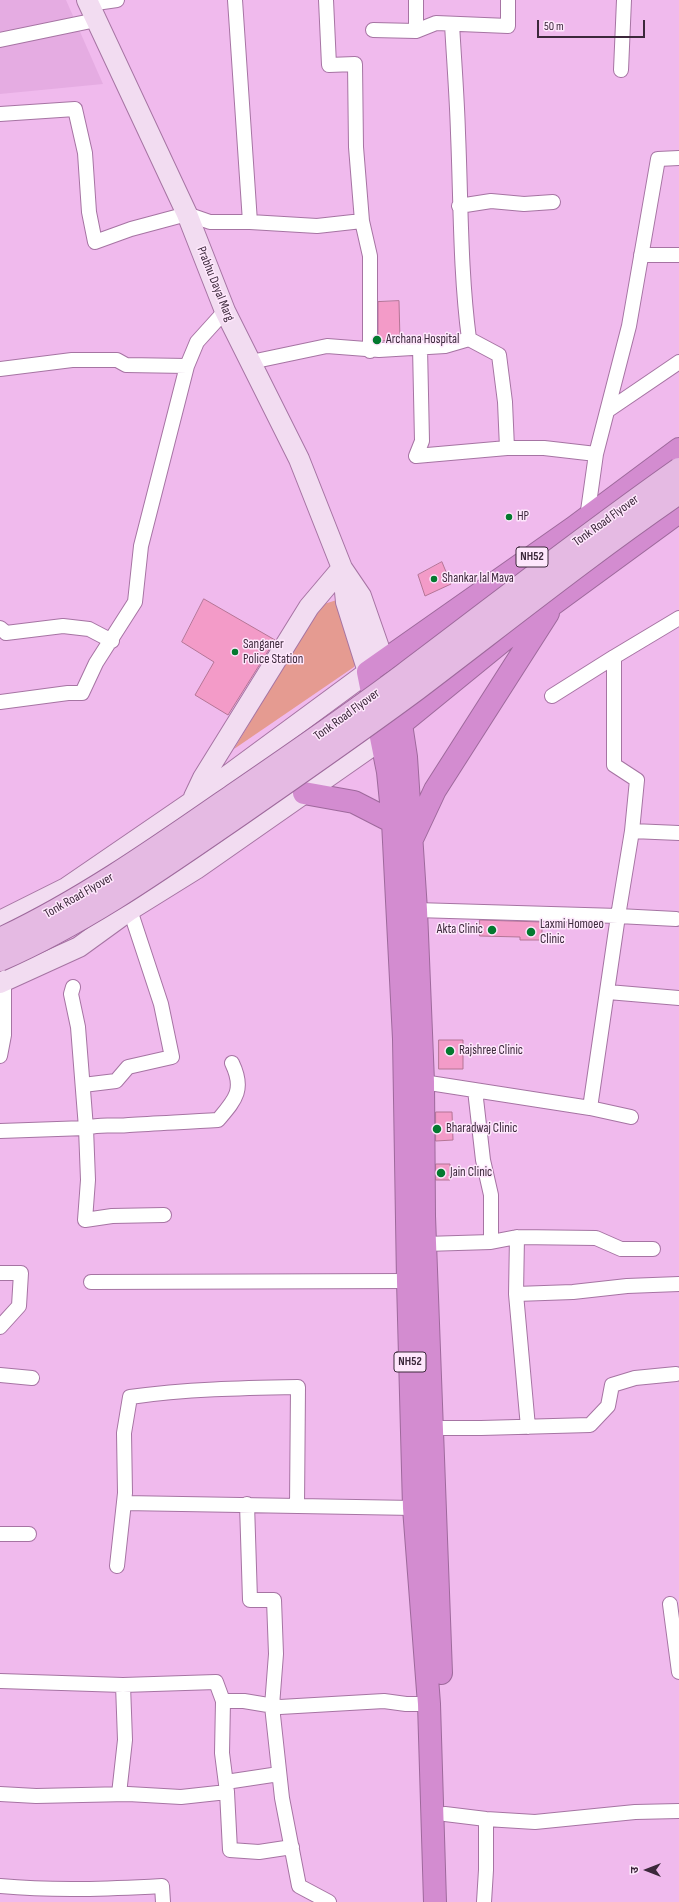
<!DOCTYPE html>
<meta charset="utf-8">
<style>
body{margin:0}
#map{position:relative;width:679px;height:1902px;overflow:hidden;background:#f0baed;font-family:"Sofia Sans Condensed","Noto Sans Devanagari",sans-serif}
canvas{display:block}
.north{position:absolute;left:627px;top:1850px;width:40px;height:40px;-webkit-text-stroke:3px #fee7fc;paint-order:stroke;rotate:270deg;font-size:11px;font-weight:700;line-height:16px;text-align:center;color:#3c283b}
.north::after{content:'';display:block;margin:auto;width:14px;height:18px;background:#3c283b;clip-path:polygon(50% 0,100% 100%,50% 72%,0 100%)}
.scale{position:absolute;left:537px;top:20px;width:108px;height:18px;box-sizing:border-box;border:2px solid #3c283b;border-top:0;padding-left:5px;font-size:12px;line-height:14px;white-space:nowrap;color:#3c283b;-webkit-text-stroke:3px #fee7fc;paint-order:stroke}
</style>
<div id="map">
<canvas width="679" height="1902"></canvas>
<div class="north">उ</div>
<div class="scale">50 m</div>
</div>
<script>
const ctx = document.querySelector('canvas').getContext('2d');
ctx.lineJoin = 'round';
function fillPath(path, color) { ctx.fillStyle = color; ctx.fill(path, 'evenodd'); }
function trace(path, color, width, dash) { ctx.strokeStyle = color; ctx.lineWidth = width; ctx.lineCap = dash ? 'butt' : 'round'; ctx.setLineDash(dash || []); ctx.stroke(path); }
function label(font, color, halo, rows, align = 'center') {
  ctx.font = font + ' "Sofia Sans Condensed",sans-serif'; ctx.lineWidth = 3; ctx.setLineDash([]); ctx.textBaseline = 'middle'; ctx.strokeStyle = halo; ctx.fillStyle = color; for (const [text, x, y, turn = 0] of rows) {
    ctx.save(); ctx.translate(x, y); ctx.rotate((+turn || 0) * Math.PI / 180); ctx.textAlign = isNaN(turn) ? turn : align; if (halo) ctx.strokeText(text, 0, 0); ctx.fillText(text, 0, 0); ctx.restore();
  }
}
fillPath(new Path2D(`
 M0,0H66L103,84L0,94Z`), '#e5ace2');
fillPath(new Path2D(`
 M340,599L359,657L354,667L234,749L304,632L324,604Z`), '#e59b91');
const building = new Path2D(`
 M399,301L400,340L378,341V302Z
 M442,562L451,584L425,596L418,575Z
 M204,599L275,640L228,715L195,695L214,662L182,642Z
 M480,920L542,922V940H520V937L480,936Z
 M439,1040H463V1069H439Z
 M436,1112H452L453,1140L436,1141Z
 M436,1164H450V1180H436Z`);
fillPath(building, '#f39bc8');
trace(building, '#b47595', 1);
const street = new Path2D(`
 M235,0L250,222
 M89,4L117,0
 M373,30L416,31L436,23L508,26V0
 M416,31V0
 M0,40L96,20
 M621,70L624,0
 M0,114L75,109L85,153L89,212L95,242L131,229L187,214L210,222H250L317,226L362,221L356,147L355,64L329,65L326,0
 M459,206L491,201L524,204L553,202
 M362,221L370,256V351
 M641,255H679
 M469,339L499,355L505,402L507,448H544L596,454
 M420,347L422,441L416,456L507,448
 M251,362L327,346L379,350L445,346L469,339C460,270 461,202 458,133C457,97 454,60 452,24
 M0,369L72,360H117L126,365L187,366
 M607,411L679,362
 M591,519L587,518L596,454L629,326L658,159L679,158
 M0,628L6,633L63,626L89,629L112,641
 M552,696L614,657
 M0,702L68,693H82L96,663L135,602L141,546L187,366L197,342L225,311
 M632,831L637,780L614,765V657L679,618
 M416,910L618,916L632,831L679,833
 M73,987L71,994L78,1027L86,1128L88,1180L85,1220L112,1216L164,1215
 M608,992L679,998
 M0,1056L4,1035V982
 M423,1082L590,1108L618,916L676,919
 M83,1085L116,1081L128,1067L172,1057L161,1004L130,910
 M475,1090L483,1160L491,1195V1242
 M590,1108L631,1117
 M0,1131L86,1128C103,1123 112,1127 129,1125C158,1123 188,1122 218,1120C235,1100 245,1090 232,1063
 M425,1244L491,1242L517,1237L596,1238L621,1249H653
 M0,1273H21L19,1306L0,1327
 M91,1282L408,1281
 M516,1294L517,1237
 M0,1375L32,1378
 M528,1427L516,1294L573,1292L627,1286L679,1284
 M432,1428H481L590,1425L608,1406L612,1385L635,1378L676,1374
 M124,1503L414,1508
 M247,1504L250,1600H274L276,1654L272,1706L282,1798L299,1886L329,1902
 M0,1534H29
 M117,1566L125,1493L124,1433L130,1397C186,1389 242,1388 298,1387L297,1506
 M670,1604L679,1672
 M0,1681L123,1685L216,1682L223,1701H244L280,1707L384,1701L406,1704H429
 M223,1701L222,1753L227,1792
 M226,1782L279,1774
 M0,1794L36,1796L128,1794L181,1797L227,1792L230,1850L259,1852L292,1847
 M119,1794L125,1740L123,1685
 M445,1814L486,1819L535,1822L635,1812L679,1811
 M0,1886C54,1891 108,1889 162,1886L163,1902
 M484,1902L486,1870V1819`);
const secondary = new Path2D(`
 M87,0L187,214L225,311L299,459L342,568L361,596L384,662
 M194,797L203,778L309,607L342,568
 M0,921L66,888L193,801L368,672L346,602L343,571
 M0,983L79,947L130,910L196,869L382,739`);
const highway = new Path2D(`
 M391,688L401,724L406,757L416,910L423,1082L424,1216L441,1673
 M391,732L505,639L679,512
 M304,793L354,802L393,822
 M413,837L435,790L548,613
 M435,1902L429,1704L414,1508L408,1281L404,1039L393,822L388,772L368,672L573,528L679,449`);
trace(street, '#a674a3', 16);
trace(secondary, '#a674a3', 22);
trace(highway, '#9e699c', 24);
trace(street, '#fff', 14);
trace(secondary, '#f2dcf1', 20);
trace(highway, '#d38cd0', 22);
const primaryBridge = new Path2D(`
 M0,939C83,900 158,847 233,795C290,756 347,717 403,675C495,606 585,535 679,469
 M0,960C87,922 164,867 241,814C300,773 359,732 417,689C504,623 589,555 679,493`);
trace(primaryBridge, '#9e699c', 24, []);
trace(primaryBridge, '#e5bae3', 22);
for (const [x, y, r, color] of [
 [377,340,5,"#03792f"],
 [509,517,4,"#03792f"],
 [434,579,4,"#03792f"],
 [235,652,4,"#03792f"],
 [492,930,5,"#03792f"],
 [531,932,5,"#03792f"],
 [450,1051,5,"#03792f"],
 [437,1129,5,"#03792f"],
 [441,1173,5,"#03792f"]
]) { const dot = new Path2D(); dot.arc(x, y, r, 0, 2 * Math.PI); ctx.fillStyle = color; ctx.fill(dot); trace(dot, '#fee7fc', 1.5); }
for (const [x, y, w] of [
 [532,557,32],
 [410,1362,32]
]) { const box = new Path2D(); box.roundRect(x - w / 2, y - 10, w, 20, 3); ctx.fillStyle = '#fee7fc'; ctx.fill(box); trace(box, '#3c283b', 1); }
label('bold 12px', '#3c283b', null, [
 ["NH52",532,557],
 ["NH52",410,1362]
]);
label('13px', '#3c283b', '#fee7fc', [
 ["Prabhu Dayal Marg",215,284,68],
 ["Tonk Road Flyover",606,521,-36],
 ["Tonk Road Flyover",347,715,-36],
 ["Tonk Road Flyover",79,896,-30]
]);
label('13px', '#3c283b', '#fee7fc', [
 ["Archana Hospital",386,340],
 ["HP",517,517],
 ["Shankar lal Mava",442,579],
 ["Sanganer",243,645],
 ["Police Station",243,660],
 ["Laxmi Homoeo",540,925],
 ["Clinic",540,940],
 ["Akta Clinic",483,930,"right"],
 ["Rajshree Clinic",459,1051],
 ["Bharadwaj Clinic",446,1129],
 ["Jain Clinic",450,1173]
], 'left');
</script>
